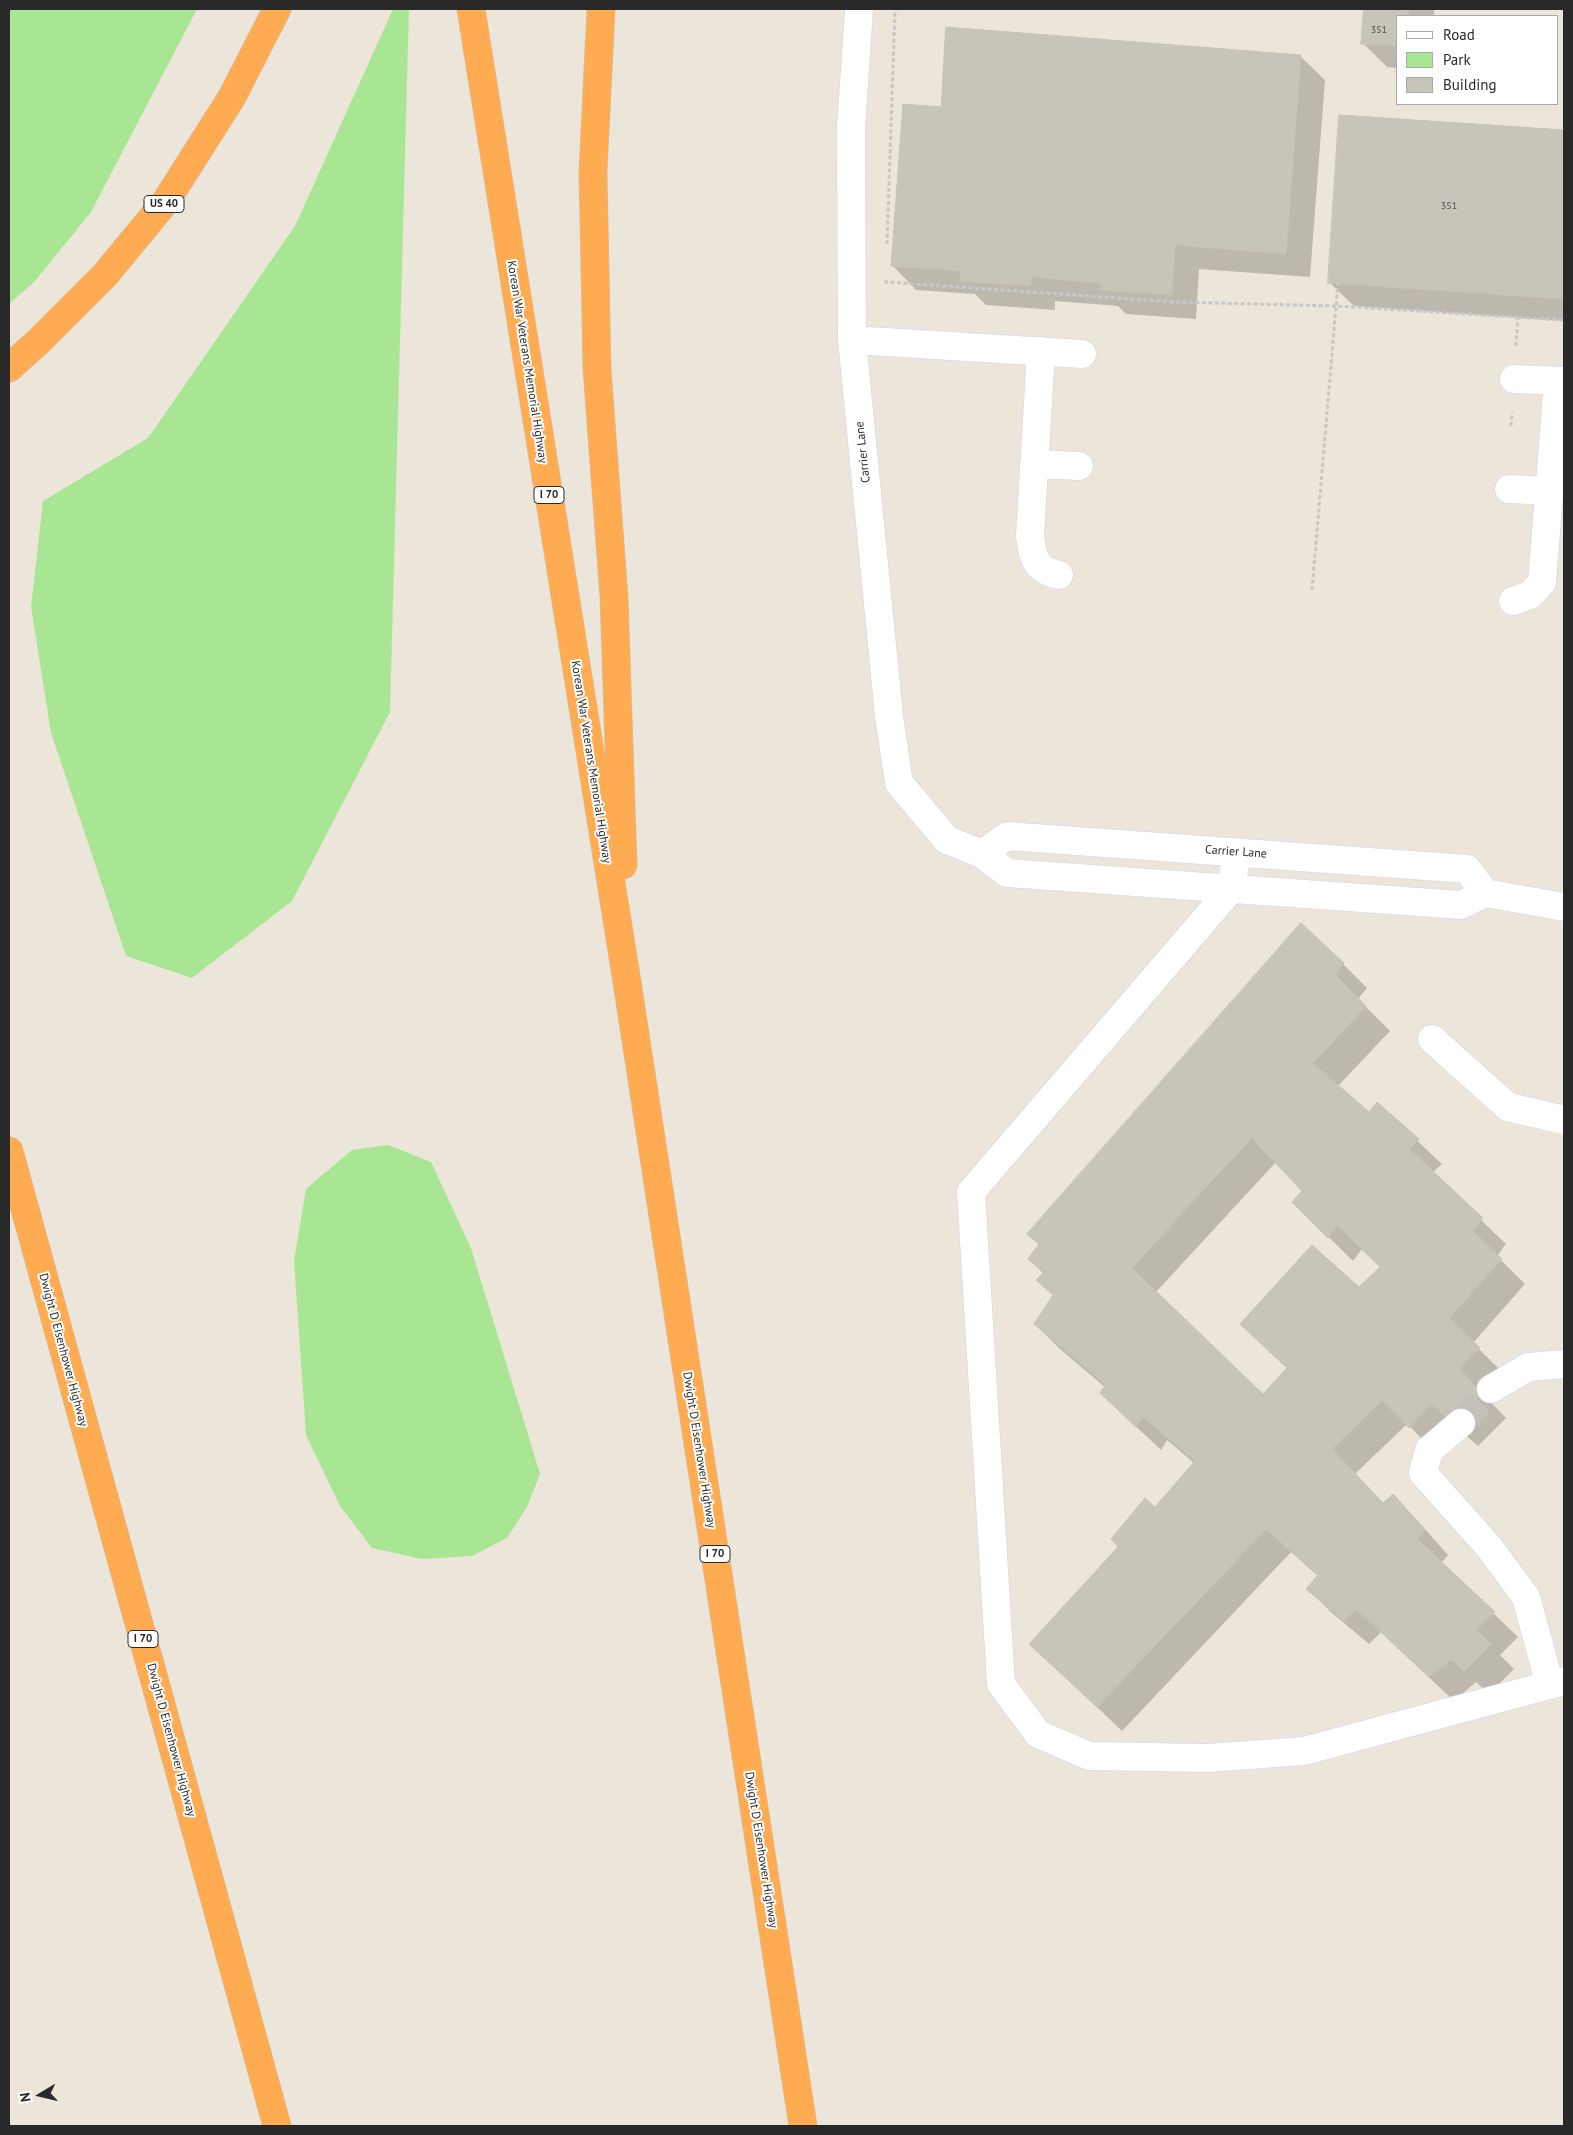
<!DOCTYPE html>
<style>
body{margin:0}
#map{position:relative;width:1573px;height:2135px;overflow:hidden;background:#ece6da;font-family:"PT Sans",sans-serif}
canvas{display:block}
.frame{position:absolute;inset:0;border:10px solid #292929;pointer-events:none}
.legend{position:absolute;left:1396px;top:15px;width:162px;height:90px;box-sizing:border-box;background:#fff;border:1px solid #a9a9a9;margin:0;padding:6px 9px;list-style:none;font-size:15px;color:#292929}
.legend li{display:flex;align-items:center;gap:10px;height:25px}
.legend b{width:25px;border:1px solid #a9a9a9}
.north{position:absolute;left:15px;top:2070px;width:50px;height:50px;-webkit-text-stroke:4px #fff;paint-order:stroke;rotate:261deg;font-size:14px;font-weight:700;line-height:20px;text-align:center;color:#292929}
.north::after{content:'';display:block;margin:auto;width:18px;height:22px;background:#292929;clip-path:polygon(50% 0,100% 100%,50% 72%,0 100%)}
</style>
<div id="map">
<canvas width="1573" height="2135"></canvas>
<div class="frame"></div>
<ul class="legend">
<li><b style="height:6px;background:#fff"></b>Road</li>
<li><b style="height:14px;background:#a9e693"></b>Park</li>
<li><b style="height:14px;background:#c7c4b9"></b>Building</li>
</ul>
<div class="north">N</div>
</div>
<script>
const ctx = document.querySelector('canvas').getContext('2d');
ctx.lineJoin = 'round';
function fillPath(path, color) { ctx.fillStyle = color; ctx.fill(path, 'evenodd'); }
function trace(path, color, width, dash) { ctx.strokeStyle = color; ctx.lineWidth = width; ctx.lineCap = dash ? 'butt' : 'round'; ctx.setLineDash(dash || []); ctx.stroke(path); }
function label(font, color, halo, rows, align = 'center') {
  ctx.font = font + ' "PT Sans",sans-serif'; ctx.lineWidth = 4; ctx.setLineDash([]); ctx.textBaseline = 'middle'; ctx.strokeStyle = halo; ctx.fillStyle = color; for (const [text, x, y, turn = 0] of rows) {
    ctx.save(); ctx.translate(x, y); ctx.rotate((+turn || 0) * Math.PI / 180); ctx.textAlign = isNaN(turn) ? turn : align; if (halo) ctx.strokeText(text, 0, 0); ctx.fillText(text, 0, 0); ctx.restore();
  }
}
fillPath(new Path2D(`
 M9,9H197L91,212L34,282L9,304Z
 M393,9H409L390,712L292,901L192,978L126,956L51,733L31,607L43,501L148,438L295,226Z
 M388,1145L431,1162L471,1248L540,1474L527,1507L507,1538L472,1556L422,1559L372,1548L340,1506L306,1435L294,1261L306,1189L352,1150Z`), '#a9e693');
fillPath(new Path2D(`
 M1365,9H1434V16H1397V68L1387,67L1363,43Z
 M1300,56L1325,80L1310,277L1199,269L1196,319L1126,314L1118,306L1055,301V310L986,305L975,294L916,290L892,265L942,109Z
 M1340,116L1564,132V321L1354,306L1329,282Z
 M1343,964L1367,988L1358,999L1390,1031L1338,1086L1369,1113L1377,1103L1442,1164L1432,1173L1506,1244L1497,1256L1525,1284L1473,1343L1503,1373L1482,1393L1506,1418L1478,1446L1456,1427L1434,1451L1407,1424L1355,1474L1384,1504L1393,1496L1417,1520L1448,1555L1441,1563L1518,1637L1500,1655L1514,1669L1489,1694L1476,1682L1454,1701L1381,1632L1369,1644L1332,1613L1308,1589L1318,1576L1291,1552L1122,1731L1031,1644L1155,1509L1194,1463L1167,1440L1161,1450L1126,1417L1106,1388L1059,1348L1035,1324L1054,1296L1038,1280L1044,1274L1029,1259ZM1276,1162L1304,1191L1293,1202L1353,1261L1362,1249L1381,1267L1359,1288L1242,1324L1288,1369L1263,1395L1156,1292Z`), '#0003');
const building = new Path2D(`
 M1364,9H1409L1408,16H1397V46L1361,44Z
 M946,27L1301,55L1286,254L1175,245L1172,295L1100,290V283L1031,277V286L960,281L961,271L891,266L903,104L941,107Z
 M1339,115L1564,130V299L1328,283Z
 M1301,923L1344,963L1335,974L1366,1006L1313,1063L1369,1112L1377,1102L1419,1139L1409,1149L1483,1218L1473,1231L1502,1259L1449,1318L1480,1348L1459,1368L1482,1393L1453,1423L1431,1404L1409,1428L1382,1400L1332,1449L1383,1503L1393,1494L1425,1530L1417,1539L1495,1612L1476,1630L1491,1644L1464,1671L1451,1659L1429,1677L1356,1609L1344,1621L1306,1589L1318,1575L1266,1529L1097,1707L1029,1644L1118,1547L1111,1539L1145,1498L1155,1507L1195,1461L1143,1417L1136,1427L1100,1393L1106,1385L1034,1324L1053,1295L1036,1280L1044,1272L1028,1259L1039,1244L1027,1234ZM1252,1138L1302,1191L1292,1202L1328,1238L1337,1225L1380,1267L1359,1287L1312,1245L1240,1324L1287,1368L1263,1394L1132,1268Z`);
fillPath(building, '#c7c4b9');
trace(building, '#c8c2b4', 1);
trace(new Path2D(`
 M1461,1423L1491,1389`), '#c5c0b7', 28, [28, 14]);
const minor = new Path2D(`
 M859,9L851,128L852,340L889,716L899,783L947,840L982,854L1007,873L1461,905L1485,893L1564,907
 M852,340L1082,354
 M1041,351L1030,536C1033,558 1035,570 1059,575
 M1514,379L1564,381
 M1034,464L1079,466
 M1509,489L1550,491
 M1513,601L1530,595L1542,582L1558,381
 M1237,852L1231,889L971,1192L1001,1684L1038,1734L1089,1756L1208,1758L1304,1751L1564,1681
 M982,854L1007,836L1467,869L1485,893
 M1432,1039L1508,1107L1564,1120
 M1491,1389L1528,1367L1564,1364
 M1461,1423L1429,1450L1423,1473L1489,1547L1526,1597L1550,1685`);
const highway = new Path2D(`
 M471,9L627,982L803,2126
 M601,9L593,172L597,369L614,597L623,865
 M9,368L39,341L105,275L166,201L232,97L277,9
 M9,1151L277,2126`);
trace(minor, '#cfd1e3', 29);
trace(highway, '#c7c7c7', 29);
trace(new Path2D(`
 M887,244L895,9
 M886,280V282L1175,302L1336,306L1564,320
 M1516,346L1518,316
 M1511,426L1512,412
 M1312,590L1338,283`), '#c7c7c7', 3, [4, 2.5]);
trace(minor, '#fff', 28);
trace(highway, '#ffab52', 28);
label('10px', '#50504d', null, [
 ["351",1379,30],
 ["351",1449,206]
]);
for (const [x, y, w] of [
 [164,204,40],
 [549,495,30],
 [715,1554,30],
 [143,1639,30]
]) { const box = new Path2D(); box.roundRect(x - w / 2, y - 8.5, w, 17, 4); ctx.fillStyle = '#fff'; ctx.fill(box); trace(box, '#292929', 1); }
label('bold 11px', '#292929', null, [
 ["US 40",164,204],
 ["I 70",549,495],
 ["I 70",715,1554],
 ["I 70",143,1639]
]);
label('12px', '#292929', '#fff', [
 ["Korean War Veterans Memorial Highway",527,362,81],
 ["Carrier Lane",863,452,-96],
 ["Korean War Veterans Memorial Highway",591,762,81],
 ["Carrier Lane",1236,852,4],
 ["Dwight D Eisenhower Highway",63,1350,75],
 ["Dwight D Eisenhower Highway",699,1450,81],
 ["Dwight D Eisenhower Highway",171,1740,75],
 ["Dwight D Eisenhower Highway",761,1850,81]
]);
</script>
